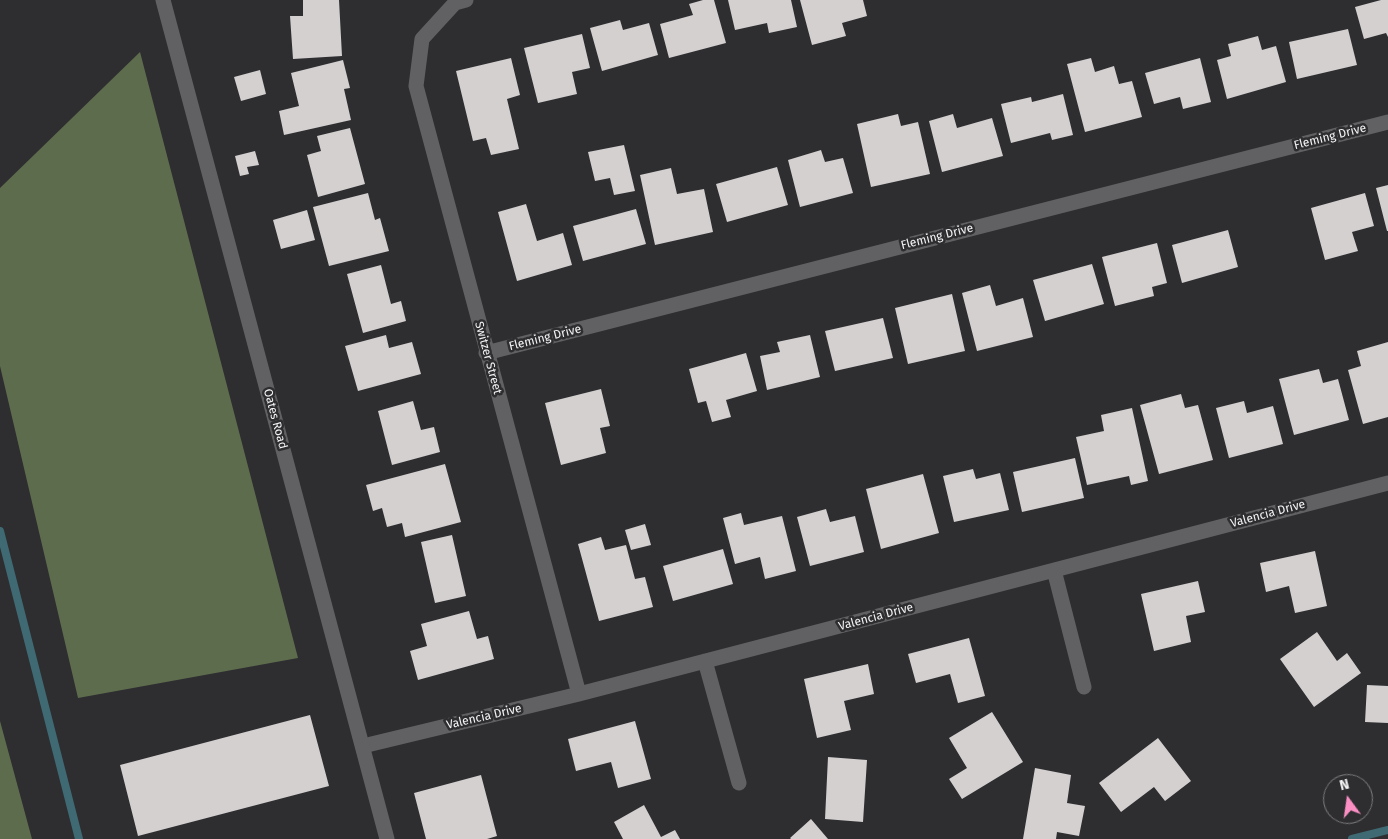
<!DOCTYPE html>
<style>
body{margin:0}
#map{position:relative;width:1388px;height:839px;overflow:hidden;background:#2e2e31;font-family:"Fira Sans",sans-serif}
canvas{display:block}
.north{position:absolute;left:1323px;top:774px;width:50px;height:50px;box-sizing:border-box;background:#2e2e31;border:1px solid #7d7d7f;border-radius:50%;rotate:346deg;font-size:14px;font-weight:700;line-height:20px;text-align:center;color:#f4f4f5}
.north::after{content:'';display:block;margin:auto;width:18px;height:22px;background:#fb8fc4;clip-path:polygon(50% 0,100% 100%,50% 72%,0 100%)}
</style>
<div id="map">
<canvas width="1388" height="839"></canvas>
<div class="north">N</div>
</div>
<script>
const ctx = document.querySelector('canvas').getContext('2d');
ctx.lineJoin = 'round';
function fillPath(path, color) { ctx.fillStyle = color; ctx.fill(path, 'evenodd'); }
function trace(path, color, width, dash) { ctx.strokeStyle = color; ctx.lineWidth = width; ctx.lineCap = dash ? 'butt' : 'round'; ctx.setLineDash(dash || []); ctx.stroke(path); }
function label(font, color, halo, rows, align = 'center') {
  ctx.font = font + ' "Fira Sans",sans-serif'; ctx.lineWidth = 5; ctx.setLineDash([]); ctx.textBaseline = 'middle'; ctx.strokeStyle = halo; ctx.fillStyle = color; for (const [text, x, y, turn = 0] of rows) {
    ctx.save(); ctx.translate(x, y); ctx.rotate((+turn || 0) * Math.PI / 180); ctx.textAlign = isNaN(turn) ? turn : align; if (halo) ctx.strokeText(text, 0, 0); ctx.fillText(text, 0, 0); ctx.restore();
  }
}
fillPath(new Path2D(`
 M140,52L298,658L78,698L0,366V188Z
 M0,721L32,839H0Z`), '#5e6c4e');
trace(new Path2D(`
 M0,531L79,839
 M1352,839L1388,830`), '#3f6a73', 8);
fillPath(new Path2D(`
 M303,0H339L342,56L293,59L290,16H303Z
 M703,0H714L726,43L669,58L660,24L693,15L689,4Z
 M728,0H791L797,27L769,33L767,23L735,30Z
 M800,0H863L867,16L842,23L846,36L812,45Z
 M1381,0H1388V37L1386,33L1364,39L1355,7Z
 M620,20L623,30L649,23L658,55L602,71L590,28Z
 M1348,29L1357,65L1297,79L1289,42Z
 M582,34L590,68L572,72L577,94L538,103L524,48Z
 M1258,36L1262,50L1276,46L1286,82L1227,99L1217,60L1231,56L1228,44Z
 M511,58L520,95L507,99L519,149L491,155L486,138L473,141L456,71Z
 M1091,58L1095,72L1114,66L1119,84L1132,81L1142,117L1085,132L1067,64Z
 M1200,58L1211,102L1183,109L1180,97L1154,104L1145,73Z
 M343,60L350,88L344,89L351,120L284,135L279,111L299,106L291,73Z
 M260,70L266,94L241,101L234,77Z
 M1063,94L1073,135L1052,140L1050,133L1011,143L1001,104L1031,97L1032,102Z
 M898,114L901,126L918,122L930,174L871,187L857,124Z
 M953,114L957,128L992,118L1003,156L942,172L929,121Z
 M350,128L365,184L318,197L307,155L321,151L317,136Z
 M624,145L635,191L614,195L610,178L595,181L588,152Z
 M821,150L825,162L843,158L853,193L800,207L788,160Z
 M255,151L259,165L247,167L249,174L240,176L235,156Z
 M777,167L788,205L727,222L716,184Z
 M671,168L677,194L704,189L713,232L655,245L640,175Z
 M1388,185V231H1387L1376,188Z
 M368,193L375,220L380,218L389,251L329,266L313,207Z
 M1365,193L1374,226L1352,232L1358,251L1325,260L1311,208Z
 M526,204L537,241L563,233L572,265L517,281L498,212Z
 M636,209L646,244L583,261L573,226Z
 M307,210L315,240L281,249L273,220Z
 M1228,230L1238,267L1182,283L1172,245Z
 M1157,243L1167,283L1152,287L1154,296L1115,306L1102,257Z
 M1092,264L1104,304L1045,321L1033,280Z
 M381,265L391,304L401,301L406,321L363,333L347,274Z
 M990,285L996,306L1023,298L1033,337L977,351L962,293Z
 M952,294L965,351L908,364L895,308Z
 M883,318L893,358L835,371L825,331Z
 M386,335L389,348L412,342L421,374L358,391L345,346Z
 M810,335L820,377L767,390L760,356L780,352L777,342Z
 M1388,342V417L1363,424L1348,370L1361,366L1357,351Z
 M746,353L757,391L726,400L731,417L712,422L706,401L698,403L689,369Z
 M1319,369L1323,383L1338,379L1349,420L1294,435L1279,379Z
 M601,389L610,426L600,428L606,453L561,465L545,403Z
 M1181,394L1185,408L1198,405L1213,460L1159,474L1140,405Z
 M413,401L421,430L434,427L440,452L392,465L378,411Z
 M1244,401L1247,413L1273,406L1283,444L1229,458L1216,408Z
 M1132,408L1148,481L1131,485L1129,476L1087,485L1076,437L1104,431L1101,415Z
 M1075,458L1084,498L1022,512L1013,472Z
 M445,464L461,522L405,537L402,523L387,527L382,508L373,511L366,485Z
 M973,469L976,479L1000,473L1009,510L954,522L943,476Z
 M923,474L939,533L881,549L866,489Z
 M826,509L830,522L855,516L864,552L810,566L797,517Z
 M741,513L744,525L782,516L796,571L765,579L760,557L735,564L723,518Z
 M645,524L651,545L631,550L625,530Z
 M452,535L466,596L435,603L421,542Z
 M601,537L605,550L626,545L635,579L645,577L653,607L599,621L578,544Z
 M723,549L733,584L673,601L663,566Z
 M1315,551L1327,606L1295,613L1289,586L1266,592L1260,563Z
 M1198,581L1205,612L1186,616L1191,642L1154,651L1141,594Z
 M469,611L477,639L488,636L494,659L418,680L410,651L427,646L421,624Z
 M1317,632L1337,661L1347,653L1361,673L1314,707L1280,659Z
 M969,638L985,696L958,703L950,674L916,683L908,654Z
 M868,664L874,694L844,701L851,730L817,738L804,679Z
 M1367,685L1388,686V723L1365,722Z
 M992,712L1023,762L962,799L949,779L967,768L949,738Z
 M310,715L329,786L138,836L120,765Z
 M635,721L651,779L618,788L611,762L576,771L568,739Z
 M1158,738L1191,781L1165,801L1154,787L1121,812L1099,783Z
 M828,757L867,760L863,822L825,819Z
 M1035,768L1071,775L1067,803L1085,806L1079,836L1057,832L1056,839H1023Z
 M481,775L497,836L487,839H426L414,793Z
 M644,805L661,837L675,830L680,839H623L614,822Z
 M811,819L828,839H791L790,838Z`), '#d4d0d0');
trace(new Path2D(`
 M466,0L455,3L422,39L416,86L579,694
 M486,353L1388,122
 M1054,570L1084,687
 M705,661L739,783
 M363,746L579,694L1388,483`), '#616164', 15);
trace(new Path2D(`
 M163,0L387,839`), '#616164', 15);
label('12px', '#f4f4f5', '#2e2e31', [
 ["Fleming Drive",1330,137,-14],
 ["Fleming Drive",937,237,-14],
 ["Fleming Drive",545,338,-14],
 ["Switzer Street",488,358,75],
 ["Oates Road",275,419,75],
 ["Valencia Drive",1268,514,-15],
 ["Valencia Drive",876,617,-15],
 ["Valencia Drive",484,717,-13]
]);
</script>
